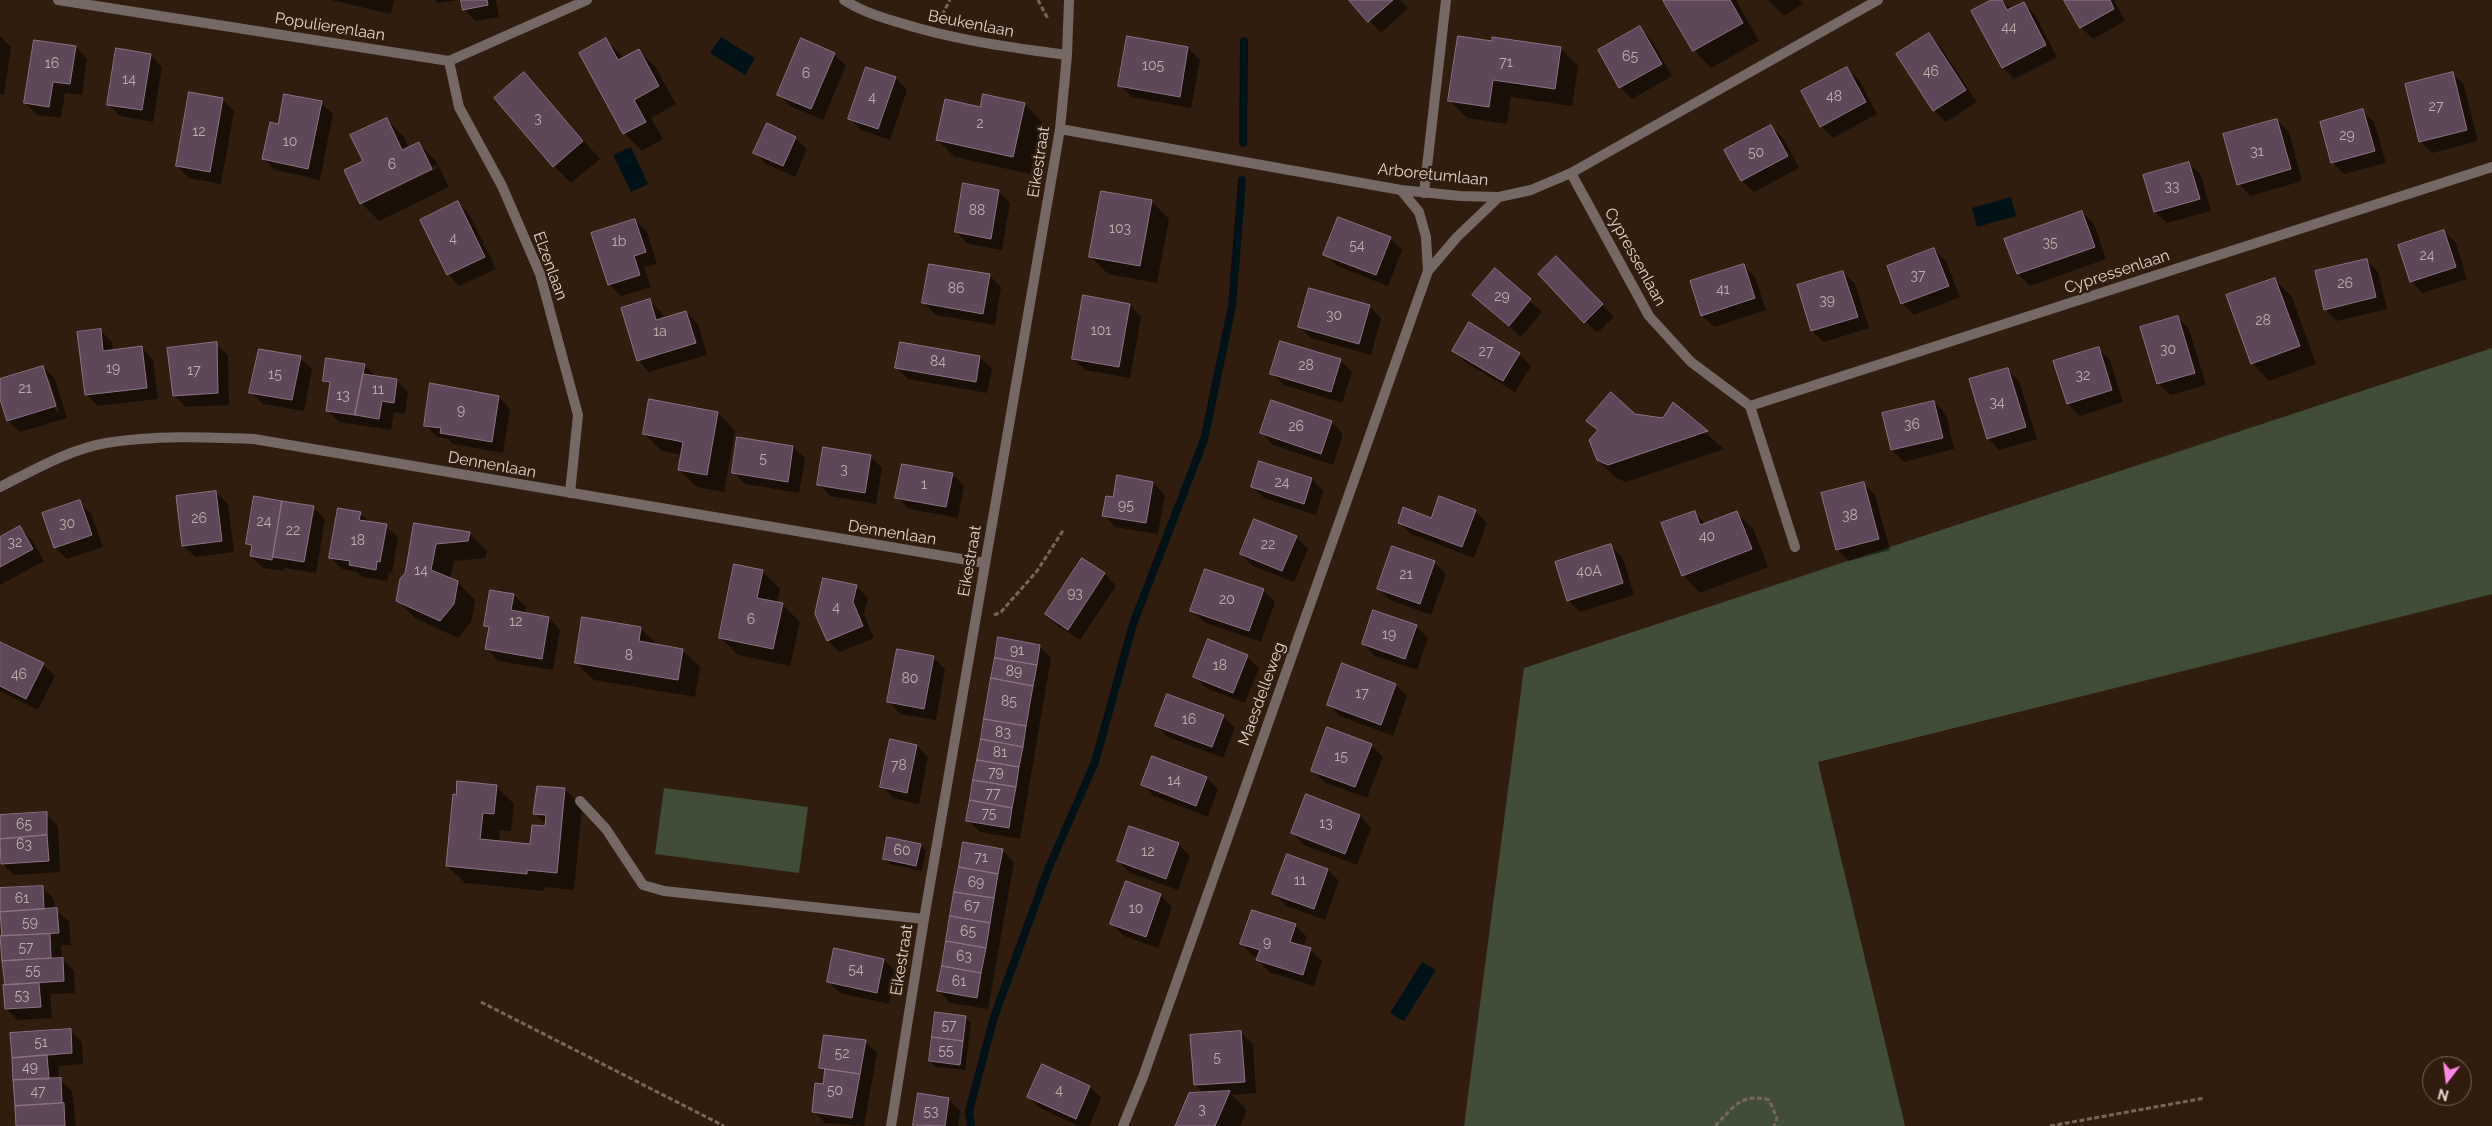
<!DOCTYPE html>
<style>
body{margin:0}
#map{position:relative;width:2492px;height:1126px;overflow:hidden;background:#311d0d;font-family:Raleway,sans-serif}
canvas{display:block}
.north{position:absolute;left:2422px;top:1056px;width:50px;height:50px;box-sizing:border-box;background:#311d0d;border:1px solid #776658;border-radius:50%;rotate:195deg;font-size:14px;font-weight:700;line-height:20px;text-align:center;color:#e1d3c9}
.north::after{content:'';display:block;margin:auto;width:18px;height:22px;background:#fd86e3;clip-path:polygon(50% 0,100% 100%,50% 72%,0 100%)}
</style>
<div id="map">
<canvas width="2492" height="1126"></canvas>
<div class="north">N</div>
</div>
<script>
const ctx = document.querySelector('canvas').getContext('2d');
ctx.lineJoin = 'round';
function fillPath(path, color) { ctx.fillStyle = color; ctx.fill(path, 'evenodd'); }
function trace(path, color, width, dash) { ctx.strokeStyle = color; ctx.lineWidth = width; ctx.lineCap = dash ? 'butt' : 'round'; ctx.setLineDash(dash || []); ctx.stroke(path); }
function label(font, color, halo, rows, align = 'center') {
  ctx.font = font + ' Raleway,sans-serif'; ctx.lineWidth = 5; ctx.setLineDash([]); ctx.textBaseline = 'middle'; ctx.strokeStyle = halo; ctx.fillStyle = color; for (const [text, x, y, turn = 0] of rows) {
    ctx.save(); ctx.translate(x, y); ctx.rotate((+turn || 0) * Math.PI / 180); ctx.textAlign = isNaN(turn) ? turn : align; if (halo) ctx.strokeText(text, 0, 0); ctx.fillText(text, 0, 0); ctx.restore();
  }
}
fillPath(new Path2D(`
 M2492,348V594L1818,762L1905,1126H1464L1524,668Z
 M664,788L808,807L799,873L655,854Z`), '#424d37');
fillPath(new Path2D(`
 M721,37L755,58L745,75L710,53Z
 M631,147L648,184L631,192L613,155Z
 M2011,197L2016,216L1977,227L1972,208Z
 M1422,962L1436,970L1404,1021L1390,1013Z`), '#001218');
fillPath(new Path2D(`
 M331,0H394L391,14Z
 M435,0H458L438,3Z
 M463,0H496L499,17L476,21L464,9Z
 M1350,0H1400L1408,8L1381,33Z
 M1665,0H1736L1759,41L1711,68L1694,50Z
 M1768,0H1800L1803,4L1784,16Z
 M1994,0H2002L2011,9L2023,3L2035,15L2057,57L2014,79L2003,68Z
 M2066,0H2114L2125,21L2093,39L2081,27Z
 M1640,28L1651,39L1672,76L1632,99L1620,87Z
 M1929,34L1940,46L1977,102L1946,122L1934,110Z
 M0,36L11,47L4,95L0,94Z
 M1128,37L1188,48L1200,60L1191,108L1131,97L1120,85Z
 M606,40L624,58L638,50L656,68L676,104L651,118L663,139L642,151L624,133Z
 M802,40L834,54L846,66L823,120L790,106L778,94Z
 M1493,43L1560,48L1578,66L1572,106L1511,97L1507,124L1467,118L1450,101Z
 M76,47L87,59L82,95L65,93L61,118L37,115L25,103Z
 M151,55L162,67L153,122L120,116L108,104Z
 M1847,69L1859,80L1877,114L1833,138L1821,126Z
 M2453,73L2464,85L2478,141L2432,153L2420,141Z
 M524,74L600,159L571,183L554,166Z
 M896,78L907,90L890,140L861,130L850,119Z
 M222,99L234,111L221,184L189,178L177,166Z
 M321,103L333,114L320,180L275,170L264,159L279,126Z
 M1025,104L1042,122L1030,174L955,157L937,140L981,109Z
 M2362,111L2374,122L2386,163L2344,174L2332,162Z
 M386,119L404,137L409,148L418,143L436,161L449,187L379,221L361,203L364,161ZM437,165L438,168L367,202V199Z
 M2277,120L2289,132L2302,181L2250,196L2239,184Z
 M1771,127L1783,138L1799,168L1754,192L1742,181L1726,150Z
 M795,138L807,149L795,177L766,164L755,152Z
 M2189,164L2201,175L2211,211L2167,223L2155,212Z
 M998,191L1010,203L1002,250L968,244L956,232Z
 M1151,201L1169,219L1157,283L1108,274L1091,257Z
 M458,203L470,215L496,269L459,286L448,274Z
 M2082,212L2094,224L2106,259L2030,286L2018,274L2006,240Z
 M1339,218L1390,238L1402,250L1388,286L1337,266L1325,254Z
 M635,220L647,232L657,264L644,267L651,287L621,296L609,284Z
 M2444,231L2456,243L2467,279L2422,293L2411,281Z
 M1934,249L1946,261L1960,297L1914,315L1902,303Z
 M1556,258L1614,317L1597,333L1539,274Z
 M2367,261L2378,272L2387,309L2337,321L2325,309Z
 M1743,265L1755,277L1766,310L1714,327L1702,316Z
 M1495,270L1542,312L1521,337L1474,295Z
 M1843,272L1855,284L1869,328L1824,342L1812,331Z
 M989,275L1001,287L995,325L936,315L924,303Z
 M2274,279L2292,297L2316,364L2269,381L2252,363Z
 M649,300L661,312L663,319L686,312L698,324L707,355L649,372L638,360Z
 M1130,305L1141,317L1130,378L1085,370L1073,358Z
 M1369,306L1381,318L1371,355L1311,338L1299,326Z
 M2178,318L2189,329L2206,385L2170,395L2158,383Z
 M100,330L112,342L113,351L141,347L153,359L158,399L98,406L86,394Z
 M216,344L228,355L229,405L186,407L174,396Z
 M2098,348L2110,360L2123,402L2080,416L2068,404L2055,362Z
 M1453,350L1519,354L1531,366L1515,392L1465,362Z
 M980,357L992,369L987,393L908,379L896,367Z
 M300,358L312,369L304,411L263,404L251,393Z
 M1340,360L1352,372L1342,403L1284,385L1272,373Z
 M364,365L376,377L397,381L408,392L405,414L394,412L391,430L339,422L327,410L331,387L324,380Z
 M43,367L55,379L67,418L20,432L8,421L0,395V380ZM46,379H49L59,412L57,413Z
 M2008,370L2019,381L2037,439L1999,450L1988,438Z
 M499,397L510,409L503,453L453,444L448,439L437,437L425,425Z
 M650,401L718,413L735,431L724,492L697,487L679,470L682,455L662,451L644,434Z
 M1934,402L1946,414L1954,449L1904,462L1892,450Z
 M1673,404L1724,449L1626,482L1616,478L1598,460L1599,431L1588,421L1635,415L1664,420Z
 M1332,422L1343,434L1333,465L1273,445L1262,433Z
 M793,447L805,458L799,493L745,484L733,472Z
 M870,456L882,468L876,504L830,496L819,484Z
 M952,474L964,486L958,518L909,509L897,497Z
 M1118,477L1153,483L1165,495L1158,534L1115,527L1104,515L1114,499Z
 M1312,479L1323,491L1316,515L1264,498L1252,487Z
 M1863,483L1875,495L1890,550L1849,561L1837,549Z
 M216,493L228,504L234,552L195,557L184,546Z
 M255,497L313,507L325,519L316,573L284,568V571L263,568L251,556L253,548L248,543Z
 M79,502L91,514L103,547L67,559L55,547Z
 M1475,511L1487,523L1474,558L1411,534L1399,522L1432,519Z
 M1694,512L1706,524L1736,512L1754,530L1768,567L1700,593L1683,575Z
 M360,513L370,523L386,526L398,537L392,573L389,572L387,581L362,577L357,572L342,569L330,557Z
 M415,525L469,533L487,551L486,558L454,561L450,579L457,582L475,600L471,622L458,638L415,618L398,601L406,574Z
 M20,528L32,540L44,561L0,585V539Z
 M1296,537L1308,549L1294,582L1253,566L1241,554Z
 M1611,546L1623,558L1634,595L1580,612L1568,600Z
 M1082,560L1105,574L1116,586L1080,640L1058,626L1046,614Z
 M1434,562L1446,574L1431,615L1390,600L1378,588Z
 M762,571L780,589L777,603L782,604L800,622L790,666L738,655L720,637Z
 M856,586L868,598L864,614L874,638L839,652L828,641Z
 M1263,590L1275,602L1261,642L1204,622L1192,610Z
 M514,595L526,607L524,614L549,618L560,630L553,670L498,661L487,649L490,631L485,626Z
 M1416,626L1428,638L1417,670L1375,656L1363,644Z
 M640,628L658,645L682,650L700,667L695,697L594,680L576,663Z
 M1208,641L1247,657L1259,668L1245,703L1206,688L1194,676Z
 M0,643L43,664L55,676L38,710L0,691Z
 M1039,646L1051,658L1020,839L980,832L968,820Z
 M933,657L945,669L936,720L900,714L889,702Z
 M1396,685L1407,696L1393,736L1340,716L1328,704Z
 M1223,716L1235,728L1223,758L1168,737L1156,726Z
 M1371,745L1383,757L1367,798L1324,782L1312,770Z
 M917,746L928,757L919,804L893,798L882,786Z
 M1207,778L1218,789L1208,817L1154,796L1143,785Z
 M496,786L514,804L511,831L500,830L499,842L531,845L546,827V825L535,813L565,789L582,807L574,890L544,887V891L465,883L447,866Z
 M46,814L58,826L60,872L14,875L2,863L0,816Z
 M1360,816L1371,828L1357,865L1304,845L1293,833Z
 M1178,844L1190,856L1178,890L1130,873L1118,861Z
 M920,845L926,850L922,871L890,864L884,858Z
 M1002,850L1014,862L988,1009L950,1003L939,991Z
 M1328,870L1339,881L1325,920L1286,906L1274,894Z
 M42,887L54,899L55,910L69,921L71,945H61L62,958L74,971L75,993L50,994L52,1018L18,1020L6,1009L0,890Z
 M1160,895L1172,907L1158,948L1124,936L1112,924Z
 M1295,925L1307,937L1303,947L1310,950L1322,961L1314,986L1269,972L1258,960L1259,957L1253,956L1242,944Z
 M835,950L884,960L896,972L889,1004L840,993L828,981Z
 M965,1017L971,1023L965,1070L936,1067L930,1061Z
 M70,1030L82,1042L83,1064L58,1066L59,1079L72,1091L76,1126H18L12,1035Z
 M1241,1033L1253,1044L1256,1093L1232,1095L1247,1110L1240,1126H1176L1204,1094L1195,1085Z
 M865,1041L877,1053L864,1126L825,1123L813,1111L824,1086L826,1073L820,1067Z
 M1090,1087L1101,1098L1089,1126H1079L1040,1108L1028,1097Z
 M919,1094L949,1099L960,1111L958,1126H914Z`), '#0007');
trace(new Path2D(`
 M1243,143L1244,41
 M971,1126L969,1111L994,1017L1049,867L1095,762L1133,624L1204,440L1232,306L1242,180`), '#001218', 8);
const building = new Path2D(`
 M461,0H487L488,5L463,10Z
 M1349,0H1393L1368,22Z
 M1663,0H1730L1743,23L1693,51Z
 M1991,0H2002L2007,10L2024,2L2046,45L2002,68L1971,11Z
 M2064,0H2110L2114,9L2080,28Z
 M1640,26L1662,64L1619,88L1598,50Z
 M1929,33L1966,90L1933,111L1896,54Z
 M1127,36L1188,47L1180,97L1118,86Z
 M1458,36L1492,41V37L1561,47L1555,89L1493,80L1489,107L1448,101Z
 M606,38L618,60L639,49L659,86L634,100L646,122L623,134L579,53Z
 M801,38L835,53L811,109L777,95Z
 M34,40L76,46L70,84L53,82L49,107L24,103Z
 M116,48L151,54L142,110L107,105Z
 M866,67L896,77L878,129L848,119Z
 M1847,67L1866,102L1820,127L1801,91Z
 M524,72L583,141L553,167L494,98Z
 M2453,72L2467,130L2419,142L2405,84Z
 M189,92L223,98L210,172L176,166Z
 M284,94L322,101L308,169L262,159L270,122L278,124Z
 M983,94L1025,103L1013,157L936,140L945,99L980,107Z
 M2363,109L2375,151L2331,163L2320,122Z
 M387,118L402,150L419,142L432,169L360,204L344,170L363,161L350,135Z
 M2277,119L2291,169L2237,185L2223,134Z
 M767,123L796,137L783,166L753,153Z
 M1771,125L1788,156L1741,181L1724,150Z
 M2189,162L2200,199L2154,212L2143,175Z
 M963,183L999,190L991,239L955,232Z
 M1101,191L1152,200L1140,266L1089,257Z
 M458,201L485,257L447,275L420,220Z
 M2082,211L2095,247L2017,274L2004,239Z
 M1338,217L1391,237L1376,275L1323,255Z
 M635,219L646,252L634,256L640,275L608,285L591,233Z
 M2444,230L2456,267L2410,282L2398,245Z
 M1934,248L1949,286L1901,304L1887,266Z
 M1556,256L1603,304L1584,323L1538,274Z
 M2367,259L2376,297L2324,310L2315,271Z
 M929,264L990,274L983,314L922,303Z
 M1744,264L1755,298L1701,316L1690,281Z
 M1495,268L1531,299L1509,326L1472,295Z
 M1843,271L1858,317L1811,331L1797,285Z
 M2275,278L2300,346L2251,364L2226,295Z
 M1309,288L1370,305L1359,344L1298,327Z
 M1083,295L1130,304L1119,367L1072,359Z
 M650,299L656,320L686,311L696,343L637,361L621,308Z
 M2178,316L2195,373L2157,384L2140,327Z
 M1469,322L1520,353L1503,381L1452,351Z
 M101,329L103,351L142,346L147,388L85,395L77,332Z
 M1280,341L1341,359L1331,392L1270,374Z
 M217,342L218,393L173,396L167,348Z
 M900,342L980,356L976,382L895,368Z
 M2099,347L2112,390L2067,404L2053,361Z
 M259,349L301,356L292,400L249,393Z
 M326,358L365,364L355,415L326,411L330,382L323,381Z
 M43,366L56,406L7,421L0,399V379Z
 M2008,368L2026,427L1987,439L1969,379Z
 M363,374L397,379L394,403L382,401L379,419L355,415Z
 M430,383L499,396L492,442L440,433L441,428L424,426Z
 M1611,392L1635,414L1663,418L1673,402L1708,431L1608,465L1597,460L1589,440L1598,430L1586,421Z
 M649,399L718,412L707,475L678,470L683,442L643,434Z
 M1271,400L1332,421L1321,454L1260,433Z
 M1934,401L1943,438L1891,450L1882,413Z
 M737,437L793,446L788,482L732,473Z
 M823,447L871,455L865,493L817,485Z
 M1259,461L1312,478L1304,504L1251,487Z
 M902,464L953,473L946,507L895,498Z
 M1117,475L1153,482L1146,523L1102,516L1106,496L1113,497Z
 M1864,482L1879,539L1836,550L1821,493Z
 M216,491L222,541L182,546L176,496Z
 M254,496L282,501L272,560L250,556L252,545L246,544Z
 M1439,496L1476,510L1462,547L1398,523L1403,507L1431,518Z
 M80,500L92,535L54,548L42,513Z
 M282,501L314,506L304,562L273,557Z
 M338,508L361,512L359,520L387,524L380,562L377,561L376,570L349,565L350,561L329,558Z
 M1695,511L1700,525L1737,511L1752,549L1682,576L1661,523Z
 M1254,519L1297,536L1282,571L1240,554Z
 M414,523L470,532L468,541L436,544L431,570L458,581L454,604L440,621L396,601L400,579L405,573Z
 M20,526L33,549L0,567V537Z
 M1611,544L1623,583L1567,601L1555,562Z
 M1392,546L1435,561L1420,604L1377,589Z
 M1082,558L1105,573L1068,630L1045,614Z
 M734,564L763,570L757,598L783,603L773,649L719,638Z
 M1205,569L1264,589L1249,631L1190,611Z
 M823,578L857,585L853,602L863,626L827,641L815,614Z
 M490,590L514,594L511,610L549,617L542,659L485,649L489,627L484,626Z
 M1373,610L1417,625L1405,659L1362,644Z
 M582,617L641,627L639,641L683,649L678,680L575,663Z
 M998,637L1040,645L1037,665L995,658Z
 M1208,639L1248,655L1233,693L1193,677Z
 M0,642L44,663L26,699L0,686Z
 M897,649L934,656L924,709L887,702Z
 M995,658L1037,665L1033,686L991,678Z
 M1342,663L1396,684L1381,725L1327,705Z
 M991,678L1033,686L1026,726L984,719Z
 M1167,694L1224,715L1212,747L1155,726Z
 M984,719L1026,726L1023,747L981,739Z
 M1327,727L1372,744L1355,787L1311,771Z
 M890,739L917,745L907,793L880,787Z
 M981,739L1023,747L1019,767L977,760Z
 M1152,756L1207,777L1196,806L1141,785Z
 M977,760L1019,767L1016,787L973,780Z
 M973,780L1016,787L1012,808L970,800Z
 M457,781L497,785L494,814L483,813L480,839L530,844L532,825L545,826L546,815L533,814L537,786L565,788L557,873L527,870V874L446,866L453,794L456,795Z
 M1306,794L1360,815L1345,854L1291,833Z
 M970,800L1012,808L1009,828L966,821Z
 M47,812V835L0,839V815Z
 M1129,826L1179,843L1166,879L1117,861Z
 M47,835L49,861L1,864L0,839Z
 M887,837L921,844L916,866L883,859Z
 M963,842L1003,849L998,874L959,867Z
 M1287,854L1328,869L1314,909L1272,894Z
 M959,867L998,874L994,898L954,892Z
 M1126,881L1161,894L1146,937L1110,924Z
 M43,886L44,909L0,912V888Z
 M954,892L994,898L990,923L950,916Z
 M57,908L59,933L2,936L0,912Z
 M1252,910L1296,924L1290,942L1311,948L1303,975L1256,960L1260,950L1240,944Z
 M950,916L990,923L986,948L946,941Z
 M50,934L51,958L2,961L0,936Z
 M946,941L986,948L981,973L942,966Z
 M834,948L884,959L877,993L827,982Z
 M63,958L64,981L5,985L2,961Z
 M942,966L981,973L977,998L937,991Z
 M39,983L41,1007L5,1009L3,985Z
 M935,1012L966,1016L963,1041L932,1037Z
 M71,1029L72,1053L12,1058L10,1033Z
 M1241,1031L1245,1082L1194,1085L1190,1035Z
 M824,1035L866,1040L860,1074L819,1068Z
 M932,1037L963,1041L960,1065L929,1061Z
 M47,1055L49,1079L13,1080L12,1058Z
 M1042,1064L1090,1086L1076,1119L1027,1097Z
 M825,1069L860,1074L852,1118L812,1112L815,1083L823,1084Z
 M61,1078L62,1103L15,1106L13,1080Z
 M1230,1091L1215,1126H1175L1189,1093Z
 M918,1093L949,1098L945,1126L913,1125Z
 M64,1103L65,1126H16L15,1106Z`);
fillPath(building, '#5e4759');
trace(building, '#8c7386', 1);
trace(new Path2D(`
 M1038,0L1048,19
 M942,15L950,0
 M994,615L1001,612L1037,571L1064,529
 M481,1002L724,1126
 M1715,1126C1733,1108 1741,1092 1769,1100L1777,1118L1774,1126
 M2050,1126L2205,1098`), '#786659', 3, [5, 2.5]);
trace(new Path2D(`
 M1424,193L1446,0
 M580,801L606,829L643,885L664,891L924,919`), '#766865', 10);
trace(new Path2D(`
 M58,0L449,61L587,0
 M844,0C861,11 878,16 897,22C954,40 1008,47 1067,55
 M449,61L459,107L502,186L540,274L578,415L570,493
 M1060,129L1401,190L1460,196L1499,197L1531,190L1571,173L1878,0
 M1571,173L1649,316L1691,362L1750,406L2492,167
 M1401,190L1419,212L1426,237L1428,271
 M1750,406L1795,547
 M0,487C32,471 70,449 106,443C155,435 204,437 254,439L985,563
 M891,1126L924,919L1060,129L1067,55L1069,0
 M1123,1126L1143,1077L1428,271L1457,237L1499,197`), '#766865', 10);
label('14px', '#c0b0ad', null, [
 ["44",2009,28],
 ["65",1630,57],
 ["71",1506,63],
 ["16",52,64],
 ["105",1153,66],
 ["46",1931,72],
 ["6",806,74],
 ["14",129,80],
 ["48",1834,97],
 ["4",872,98],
 ["27",2436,107],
 ["3",538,119],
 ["2",980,124],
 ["12",199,132],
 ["29",2347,136],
 ["10",290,142],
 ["31",2257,152],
 ["50",1756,153],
 ["6",392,165],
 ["33",2172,187],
 ["88",977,211],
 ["103",1120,229],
 ["4",453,239],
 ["1b",619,242],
 ["35",2050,243],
 ["54",1357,246],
 ["24",2427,256],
 ["37",1918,276],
 ["26",2345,284],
 ["86",956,289],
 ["41",1723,290],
 ["29",1502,297],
 ["39",1827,301],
 ["30",1334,316],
 ["28",2263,321],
 ["101",1101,331],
 ["1a",660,332],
 ["30",2168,350],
 ["27",1486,352],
 ["84",938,362],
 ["28",1306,366],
 ["19",113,369],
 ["17",194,371],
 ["15",275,375],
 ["32",2083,376],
 ["21",25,389],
 ["11",378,390],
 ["13",343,396],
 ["34",1997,403],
 ["9",461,411],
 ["36",1912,425],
 ["26",1296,427],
 ["5",763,459],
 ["3",844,470],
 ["24",1282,483],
 ["1",924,485],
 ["95",1126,506],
 ["38",1850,516],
 ["26",199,519],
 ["24",264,522],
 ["30",67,524],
 ["22",293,531],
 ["40",1707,537],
 ["18",358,541],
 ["32",15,543],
 ["22",1268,545],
 ["14",421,571],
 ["40A",1589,572],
 ["21",1406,575],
 ["93",1075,594],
 ["20",1227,600],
 ["4",836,608],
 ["6",751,620],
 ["12",516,622],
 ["19",1389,635],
 ["91",1017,651],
 ["8",629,656],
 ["18",1220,666],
 ["89",1014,672],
 ["46",19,675],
 ["80",910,679],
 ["17",1362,694],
 ["85",1009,702],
 ["16",1189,720],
 ["83",1003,733],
 ["81",1000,753],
 ["15",1341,757],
 ["78",899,766],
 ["79",996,773],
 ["14",1174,781],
 ["77",993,794],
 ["75",989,814],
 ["13",1326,824],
 ["65",24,825],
 ["63",24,845],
 ["60",902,851],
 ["12",1148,852],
 ["71",981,858],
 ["11",1300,881],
 ["69",976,883],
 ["61",22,899],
 ["67",972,907],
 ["10",1136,909],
 ["59",30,923],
 ["65",968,932],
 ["9",1267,943],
 ["57",26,948],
 ["63",964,957],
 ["54",856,970],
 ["55",33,971],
 ["61",959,982],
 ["53",22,996],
 ["57",949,1026],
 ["51",41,1043],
 ["55",946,1051],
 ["52",842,1054],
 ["5",1217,1058],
 ["49",30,1068],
 ["50",835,1091],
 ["4",1059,1091],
 ["47",38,1092],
 ["3",1202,1110],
 ["53",931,1112]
]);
label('16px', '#e1d3c9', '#311d0d', [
 ["Beukenlaan",971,24,11],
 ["Populierenlaan",330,27,9],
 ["Eikestraat",1039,162,-81],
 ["Arboretumlaan",1433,175,6],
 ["Cypressenlaan",1635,257,61],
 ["Elzenlaan",550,266,70],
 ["Cypressenlaan",2117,272,-18],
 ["Dennenlaan",492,465,10],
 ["Dennenlaan",892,533,9],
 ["Eikestraat",970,561,-80],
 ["Maesdelleweg",1262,694,-70],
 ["Eikestraat",902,960,-81]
]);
</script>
